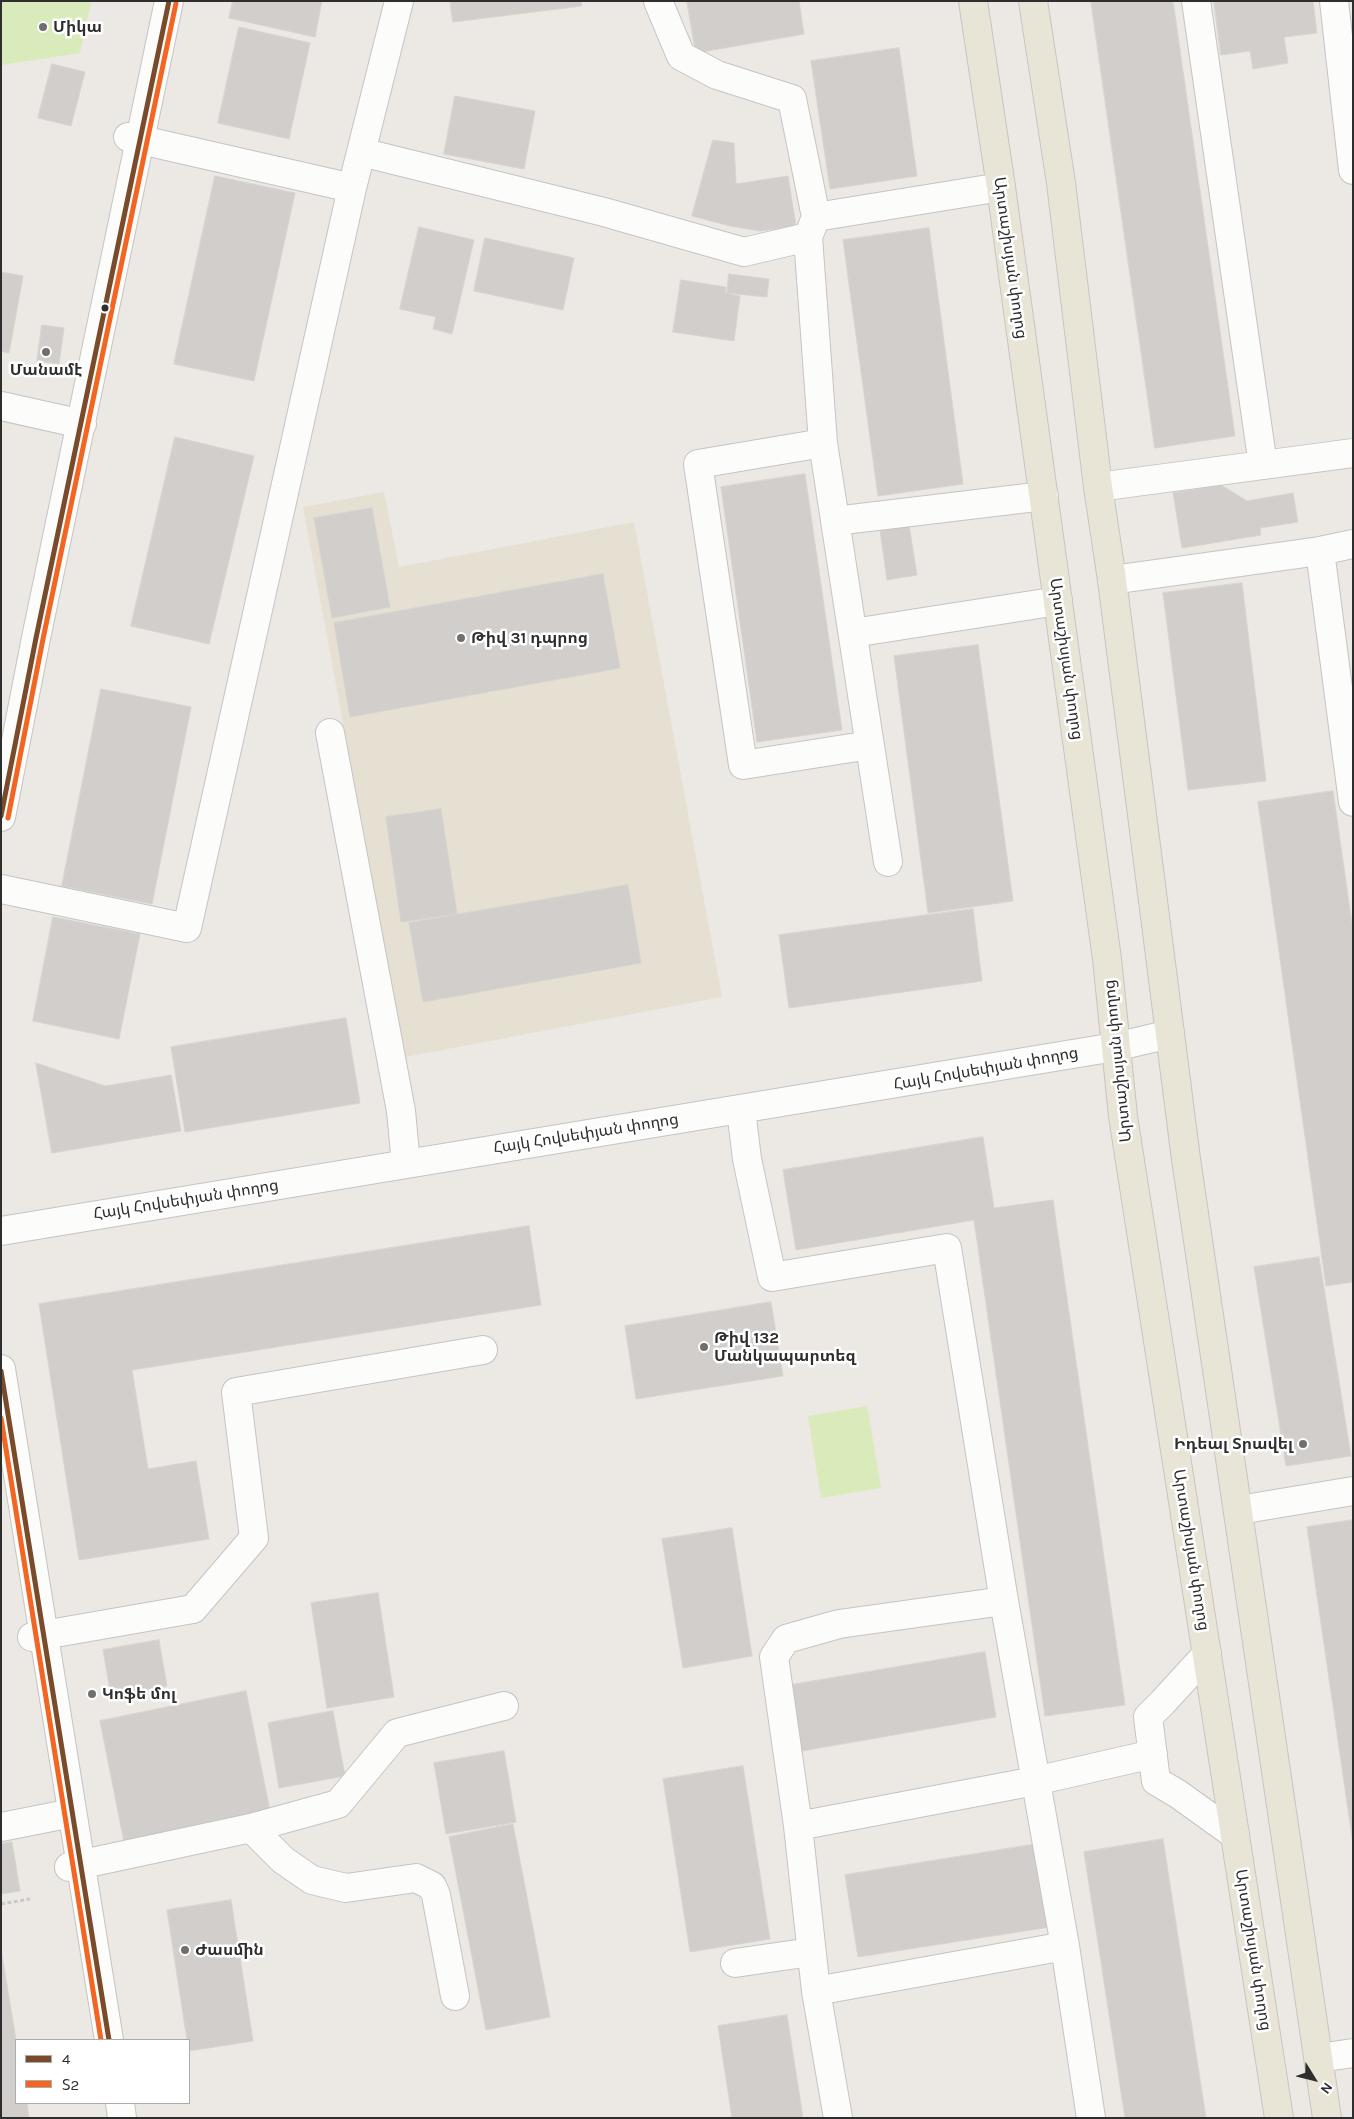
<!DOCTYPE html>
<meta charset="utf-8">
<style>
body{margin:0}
#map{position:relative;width:1354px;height:2119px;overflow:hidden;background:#ece8e4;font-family:Karla,"Noto Sans Armenian",sans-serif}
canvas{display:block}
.frame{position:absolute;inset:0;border:2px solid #2e2e2e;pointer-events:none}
.legend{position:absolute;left:15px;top:2039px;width:175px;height:65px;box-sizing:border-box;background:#fff;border:1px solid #ababab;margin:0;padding:6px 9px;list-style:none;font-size:15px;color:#2e2e2e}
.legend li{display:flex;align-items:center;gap:10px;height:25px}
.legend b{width:25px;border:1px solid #ababab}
.north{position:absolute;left:1289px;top:2054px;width:50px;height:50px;-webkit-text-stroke:4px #fff;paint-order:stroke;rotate:126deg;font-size:14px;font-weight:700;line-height:20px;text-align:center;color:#2e2e2e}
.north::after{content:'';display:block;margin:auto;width:18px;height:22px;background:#2e2e2e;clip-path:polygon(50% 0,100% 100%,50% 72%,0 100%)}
</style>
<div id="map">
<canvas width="1354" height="2119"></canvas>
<div class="frame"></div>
<ul class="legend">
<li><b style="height:6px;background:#7a4b2a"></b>4</li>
<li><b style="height:6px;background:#f26522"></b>Տ2</li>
</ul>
<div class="north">N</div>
</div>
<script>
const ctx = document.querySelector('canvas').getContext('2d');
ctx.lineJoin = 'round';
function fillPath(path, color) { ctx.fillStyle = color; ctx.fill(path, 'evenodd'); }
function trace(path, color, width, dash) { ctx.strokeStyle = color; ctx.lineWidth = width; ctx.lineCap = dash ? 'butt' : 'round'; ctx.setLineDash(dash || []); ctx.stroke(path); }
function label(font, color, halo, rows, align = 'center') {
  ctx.font = font + ' Karla,"Noto Sans Armenian",sans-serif'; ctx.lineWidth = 5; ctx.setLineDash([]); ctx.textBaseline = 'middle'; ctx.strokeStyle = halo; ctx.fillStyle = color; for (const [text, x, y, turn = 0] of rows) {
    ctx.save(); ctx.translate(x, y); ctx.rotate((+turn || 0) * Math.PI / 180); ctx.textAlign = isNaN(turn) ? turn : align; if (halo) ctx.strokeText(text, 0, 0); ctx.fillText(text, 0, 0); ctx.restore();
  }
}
fillPath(new Path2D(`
 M384,492L399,567L634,522L722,997L405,1057L303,507Z`), '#e6e0d3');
fillPath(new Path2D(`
 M1,1H91L80,53L1,65Z
 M867,1406L881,1488L821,1498L808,1416Z`), '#d9eabb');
const building = new Path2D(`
 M233,1H322L315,37L229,18Z
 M450,1H581L582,6L453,22Z
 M687,1H799L804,34L696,53Z
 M1091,1H1173L1235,436L1155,448Z
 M1214,1H1313L1317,33L1284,37L1288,63L1253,69L1250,51L1221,55Z
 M239,27L310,43L289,139L218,123Z
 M899,48L917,176L830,189L811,61Z
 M52,64L85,72L71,126L38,118Z
 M455,96L535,111L524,169L444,154Z
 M713,140L734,143L736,184L788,176L796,226L760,231L730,226L692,216Z
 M215,176L295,193L254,381L174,364Z
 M419,227L474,240L452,334L433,329L436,317L400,309Z
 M929,228L963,484L878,496L843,240Z
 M485,238L574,258L563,310L474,291Z
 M1,272L23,276L9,353L1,351Z
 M729,274L769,279L767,297L727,293Z
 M681,280L726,287L725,293L740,296L734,341L673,332Z
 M42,325L64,328L59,364L37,361Z
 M175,437L254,456L209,644L131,626Z
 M805,474L842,730L757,742L721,487Z
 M1221,485L1247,501L1293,493L1298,522L1260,528L1261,535L1182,548L1173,493Z
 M372,508L390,607L332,618L314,518Z
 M908,519L917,575L887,580L879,523Z
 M603,574L620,668L350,717L334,623Z
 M1242,583L1266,781L1188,790L1163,593Z
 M978,645L1013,901L928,913L894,656Z
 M101,689L191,707L152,904L62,886Z
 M1333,791L1353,931V1282L1326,1286L1258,802Z
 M441,809L457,914L401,922L386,817Z
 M628,885L641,963L423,1002L409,923Z
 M973,909L982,981L789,1008L779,935Z
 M53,917L140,934L119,1039L33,1021Z
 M346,1018L360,1103L185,1132L171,1047Z
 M36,1063L105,1086L171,1075L181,1131L52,1153Z
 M983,1137L994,1208L1053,1200L1125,1705L1045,1716L974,1220L796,1250L783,1170Z
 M529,1226L541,1305L132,1370L148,1469L196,1461L209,1539L79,1560L39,1304Z
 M1319,1257L1351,1456L1286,1466L1254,1267Z
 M771,1302L783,1376L636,1399L625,1326Z
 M1353,1520V1844L1307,1527Z
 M732,1528L752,1656L683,1668L662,1539Z
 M378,1593L394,1697L327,1708L311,1603Z
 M159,1640L167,1686L111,1696L103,1650Z
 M985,1652L996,1717L802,1751L791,1685Z
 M246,1691L270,1811L124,1842L100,1721Z
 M333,1711L345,1776L279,1788L268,1723Z
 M504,1751L516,1822L446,1834L434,1763Z
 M743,1766L770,1939L690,1952L663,1779Z
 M513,1824L550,2017L486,2030L449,1837Z
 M1163,1839L1206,2118H1125L1084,1852Z
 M12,1842L20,1891L1,1894V1844Z
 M1037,1844L1050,1927L858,1957L845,1875Z
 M231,1900L253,2041L189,2051V2040H187L167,1910Z
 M1,1949L16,2040V2103H27L29,2118H1Z
 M787,2015L803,2118H732L718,2026Z`);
fillPath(building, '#d1cecb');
trace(building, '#d7d4d0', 1);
const minor = new Path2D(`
 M658,1L681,56L717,75L792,99L816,217L808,237L823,443L888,862
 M1196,1L1263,465
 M1334,1L1353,170
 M128,137L352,188
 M361,152L604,212L744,252L808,237
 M816,217L1001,187
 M1,406L82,424
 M823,443L698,464L743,765L870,745
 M1098,487L1353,453
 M835,521L1044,496
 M1320,551L1353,802
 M1112,580L1320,551L1353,544
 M853,633L1058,601
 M330,733L401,1111L406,1164
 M1,817L36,638L169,1
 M1,889L187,928L352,188L399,1
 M741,1110L747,1159L772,1277L947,1248L1004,1601L1065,1946
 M1,1231L1115,1047L1170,1034
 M1,1369L109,2040
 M1239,1510L1353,1491
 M32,1637L193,1609L254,1538L236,1392L483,1350
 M1207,1654L1163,1702L1148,1717L1156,1781L1178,1794L1235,1835
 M798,1826L1035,1781L1153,1754
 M1,1827L72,1813
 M251,1828L283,1860L312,1880L346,1888L416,1878L432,1886L436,1895L455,1996
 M69,1867L251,1828L338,1804L397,1733L504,1706
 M735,1963L811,1952
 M816,1991L1065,1946L1091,2118
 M1319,2058L1353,2053
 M120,2103L122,2118
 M838,2118L816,1991L798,1826L774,1657L786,1639L839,1624L1004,1601`);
const major = new Path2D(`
 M973,1L1001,187L1107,959L1123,1116L1279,2118
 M1033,1L1061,183L1098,487L1112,580L1186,1159L1327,2118`);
trace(minor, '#c5c4c5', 30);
trace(major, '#c6c5c4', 30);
trace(new Path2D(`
 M1,1904L30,1899`), '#c9c9c8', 3, [4, 2.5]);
trace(minor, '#fcfcfb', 28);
trace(major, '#e8e4d6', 28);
trace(new Path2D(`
 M1,816L36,638L169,1
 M1,1371L109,2040`), '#7a4b2a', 5);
trace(new Path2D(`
 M8,818L43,639L176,3
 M1,1418L101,2040`), '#f26522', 5);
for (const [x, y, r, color] of [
 [43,27,5,"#706f6e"],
 [105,308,4.5,"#2e2e2e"],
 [46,352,5,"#706f6e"],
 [461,638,5,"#706f6e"],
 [704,1347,5,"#706f6e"],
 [1303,1444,5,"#706f6e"],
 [92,1694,5,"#706f6e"],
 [185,1950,5,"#706f6e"]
]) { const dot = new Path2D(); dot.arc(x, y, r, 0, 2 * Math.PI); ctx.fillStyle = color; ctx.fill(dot); trace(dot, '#fff', 2); }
label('bold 16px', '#2e2e2e', '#fff', [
 ["Միկա",53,27],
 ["Մանամէ",46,370,"center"],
 ["Թիվ 31 դպրոց",471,638],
 ["Թիվ 132",714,1338],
 ["Մանկապարտեզ",714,1356],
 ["Իդեալ Տրավել",1293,1444,"right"],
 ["Կոֆե մոլ",102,1694],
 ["Ժասմին",195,1950]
], 'left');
label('16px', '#2e2e2e', '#fff', [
 ["Արտաշիսյան փողոց",1010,258,82],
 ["Արտաշիսյան փողոց",1066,659,82],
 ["Արտաշիսյան փողոց",1118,1061,-96],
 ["Հայկ Հովսեփյան փողոց",986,1069,-10],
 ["Հայկ Հովսեփյան փողոց",586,1134,-9],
 ["Հայկ Հովսեփյան փողոց",186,1200,-9],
 ["Արտաշիսյան փողոց",1191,1550,81],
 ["Արտաշիսյան փողոց",1253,1950,81]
]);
</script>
